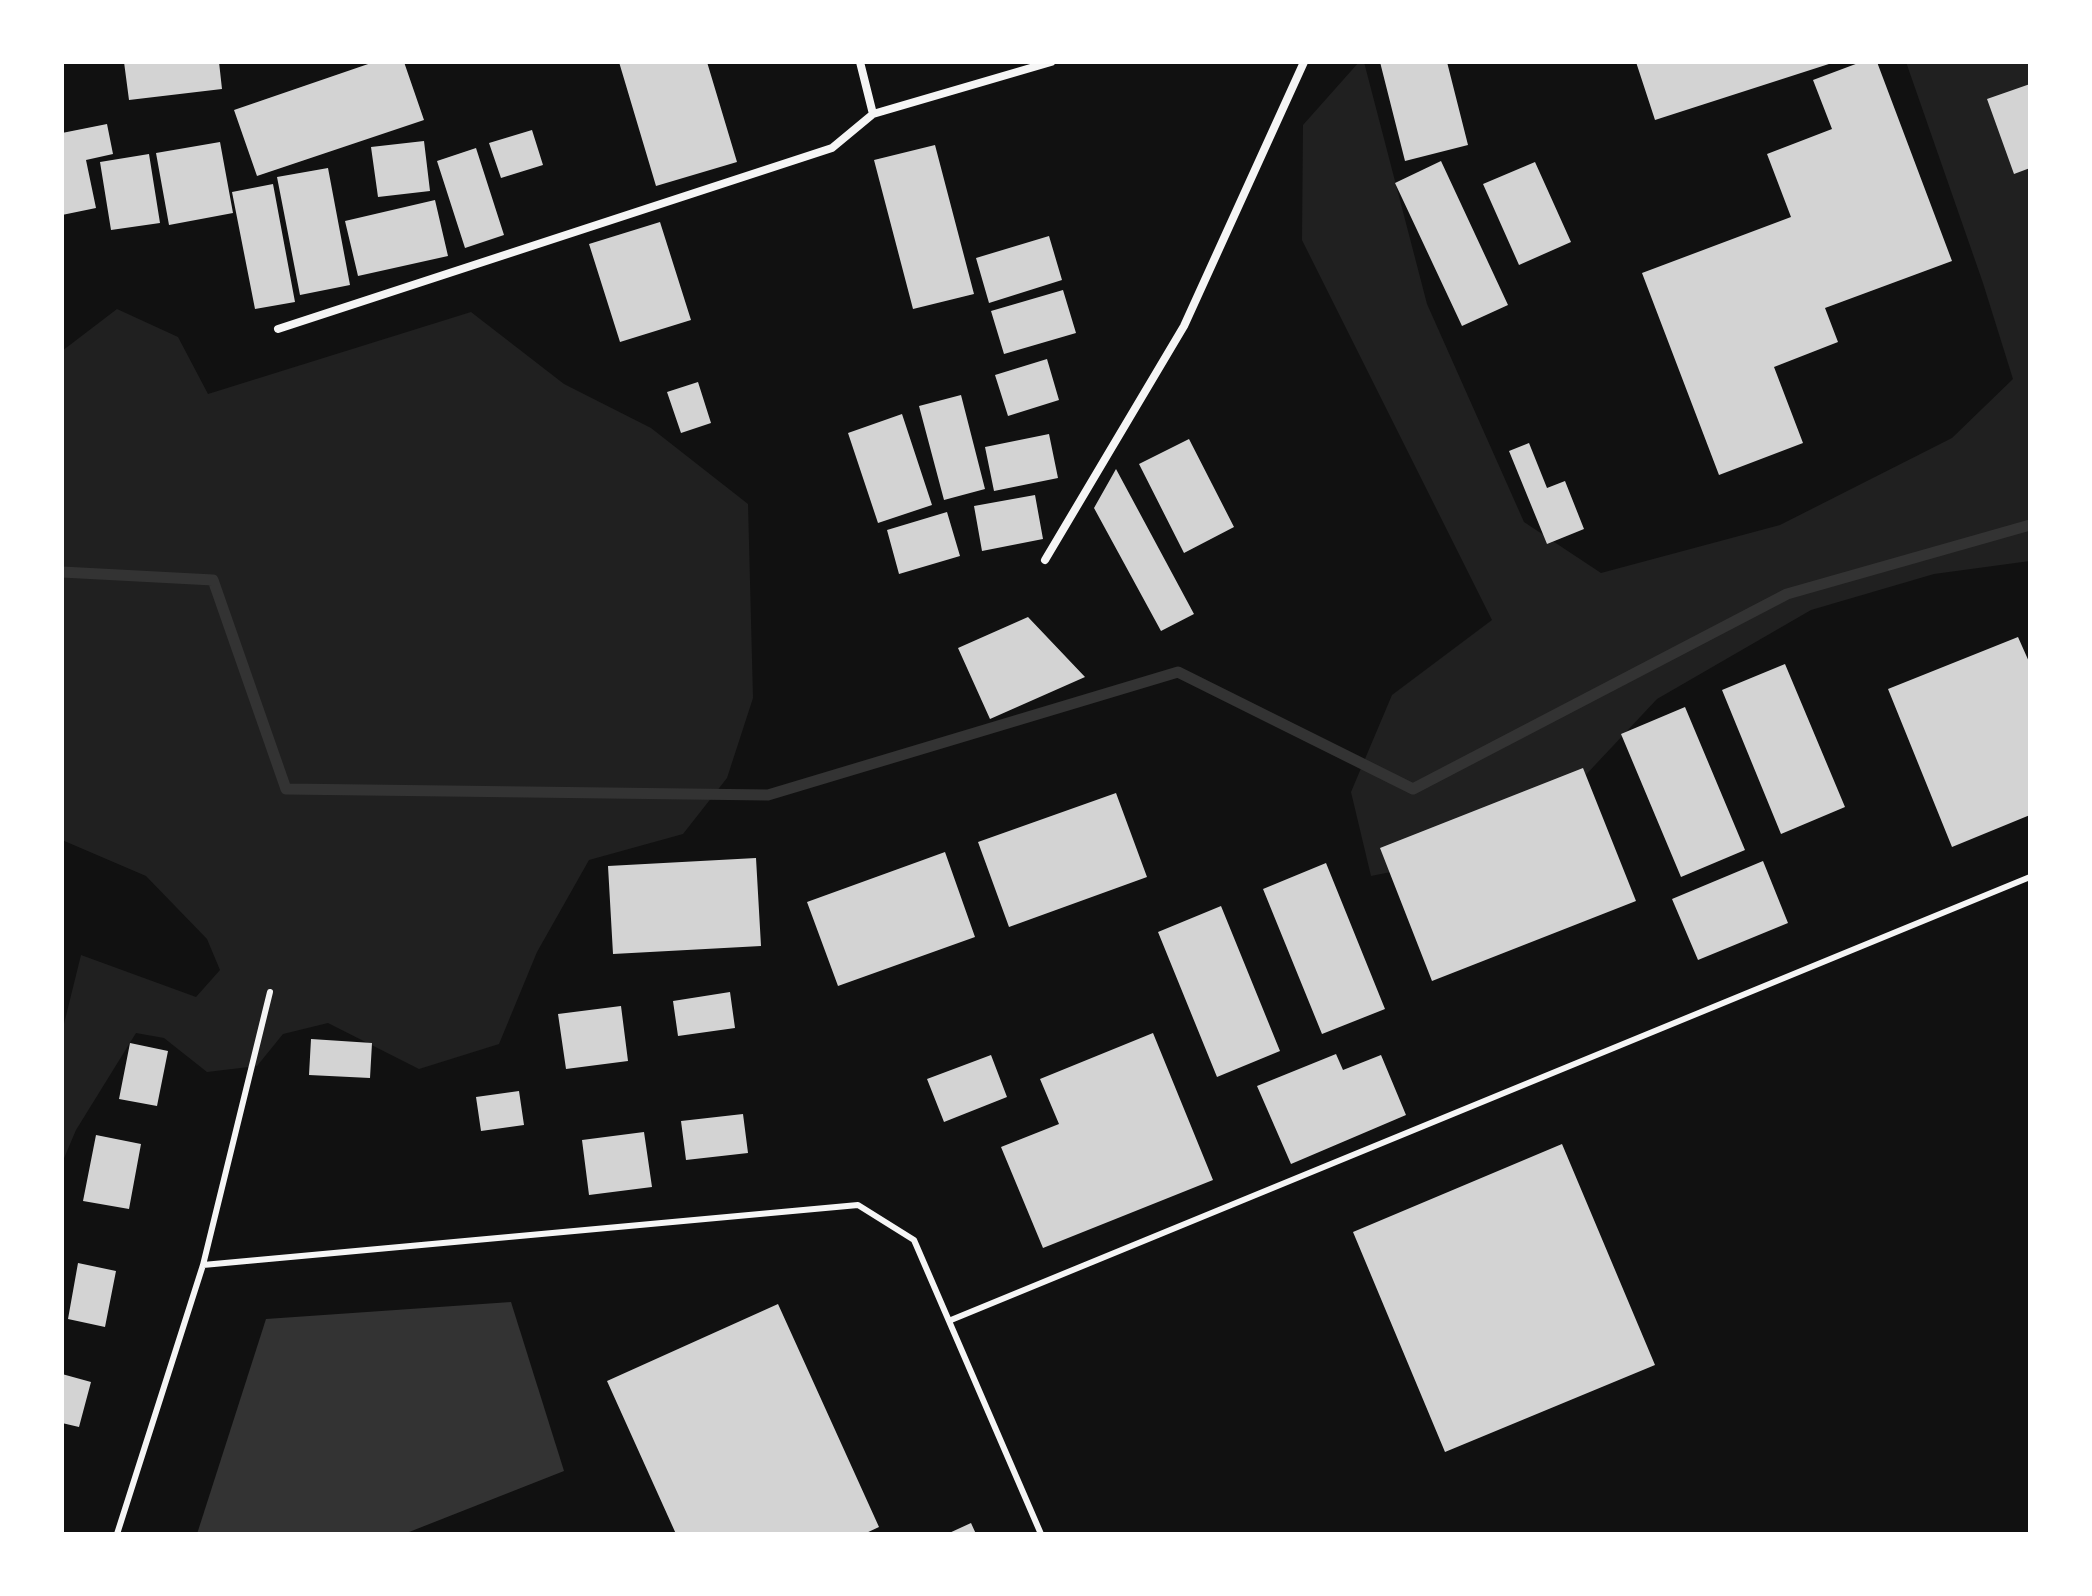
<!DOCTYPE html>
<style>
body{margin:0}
#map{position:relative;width:2092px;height:1596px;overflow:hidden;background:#111;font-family:"DM Sans",sans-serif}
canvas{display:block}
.frame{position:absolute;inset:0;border:64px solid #fff;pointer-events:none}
</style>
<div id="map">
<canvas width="2092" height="1596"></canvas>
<div class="frame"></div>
</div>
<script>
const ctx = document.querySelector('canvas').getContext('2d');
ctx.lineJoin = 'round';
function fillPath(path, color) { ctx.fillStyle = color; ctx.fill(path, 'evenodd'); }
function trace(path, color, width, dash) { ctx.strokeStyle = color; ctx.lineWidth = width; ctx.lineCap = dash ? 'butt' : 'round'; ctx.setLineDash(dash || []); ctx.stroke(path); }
fillPath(new Path2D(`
 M1359,62H1364L1427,304L1524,522L1601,573L1780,525L1952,438L2013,379L1983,283L1906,62H2030V561L1934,574L1811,610L1657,699L1519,846L1371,876L1351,792L1392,695L1492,620L1302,240L1303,125Z
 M117,309L178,337L208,394L471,312L564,384L651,428L748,504L753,698L727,778L683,834L589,860L537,952L499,1044L419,1069L328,1023L283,1034L257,1066L207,1072L164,1038L136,1033L76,1130L62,1163V1032L81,955L196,997L220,970L207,939L146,876L62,840V351Z`), '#202020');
fillPath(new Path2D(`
 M511,1302L564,1471L404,1534H197L266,1319Z`), '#333');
trace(new Path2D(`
 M62,572L213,580L286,789L768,795L1178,672L1413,789L1787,594L2030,525`), '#333', 11);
fillPath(new Path2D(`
 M124,62H219L222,89L129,100Z
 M374,62H404L424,120L257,176L234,110Z
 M619,62H707L737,162L656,186Z
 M1380,62H1447L1468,145L1405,161Z
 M1636,62H1832V63L1655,120Z
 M1861,62H1877L1952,261L1825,308L1838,342L1774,367L1803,443L1719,475L1642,273L1791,217L1767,154L1832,129L1813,80Z
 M2030,84V168L2014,174L1987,99Z
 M107,124L113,154L86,160L96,208L62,215V133Z
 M532,130L543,165L501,178L489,143Z
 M424,141L430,191L378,197L371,147Z
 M220,142L233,213L169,225L156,153Z
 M935,145L974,294L913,309L874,160Z
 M476,148L504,235L465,248L437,161Z
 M149,154L160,223L111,230L100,162Z
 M1441,161L1508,305L1462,326L1395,183Z
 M1535,162L1571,242L1519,265L1483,184Z
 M328,168L350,285L300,295L277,177Z
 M273,184L295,302L255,309L232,192Z
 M435,200L448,256L358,276L345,221Z
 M660,222L691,320L620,342L589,244Z
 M1049,236L1062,280L989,303L976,258Z
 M1063,290L1076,333L1004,354L991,311Z
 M1047,359L1059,400L1008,416L995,375Z
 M698,382L711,423L681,433L667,392Z
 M961,395L985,489L944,500L919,406Z
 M902,414L932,505L878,523L848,433Z
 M1049,434L1058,478L994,491L985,447Z
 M1189,439L1234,527L1184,553L1139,464Z
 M1529,443L1547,488L1565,481L1584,529L1547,544L1509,451Z
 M1116,469L1194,614L1161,631L1094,508Z
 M1035,495L1043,539L982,551L974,506Z
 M947,512L960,556L899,574L887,530Z
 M1028,617L1085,677L990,719L958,648Z
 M2018,637L2030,664V815L1952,847L1888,689Z
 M1785,664L1845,807L1781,834L1722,690Z
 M1685,707L1745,850L1681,877L1621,734Z
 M1583,768L1636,901L1432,981L1380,848Z
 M1116,793L1147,877L1009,927L978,842Z
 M945,852L975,937L838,986L807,902Z
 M756,858L761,946L613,954L608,866Z
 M1763,861L1788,923L1698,960L1672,899Z
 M1326,863L1385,1009L1322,1034L1263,889Z
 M1221,906L1280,1051L1217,1077L1158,932Z
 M730,992L735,1028L678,1036L673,1001Z
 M621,1006L628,1061L566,1069L558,1014Z
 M1153,1033L1213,1180L1043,1248L1001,1147L1059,1124L1040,1079Z
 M311,1039L372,1043L370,1078L309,1075Z
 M130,1043L168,1051L157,1106L119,1099Z
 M1336,1054L1343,1070L1381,1055L1406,1115L1291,1164L1257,1086Z
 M991,1055L1007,1097L944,1122L927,1079Z
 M519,1091L524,1125L481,1131L476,1097Z
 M743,1114L748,1153L686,1160L681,1121Z
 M644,1132L652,1187L589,1195L582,1140Z
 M96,1135L141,1144L129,1209L83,1201Z
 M1562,1144L1655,1365L1445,1452L1353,1232Z
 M78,1263L116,1271L105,1327L68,1319Z
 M778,1304L879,1527L864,1534H676L607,1381Z
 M62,1374L91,1382L79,1427L62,1423Z
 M971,1523L976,1534H947Z`), '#d3d3d3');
trace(new Path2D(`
 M203,1265L858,1205L914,1240L1041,1534
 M951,1320L2030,877
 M117,1534L203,1265L270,992`), '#f5f5f5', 6);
trace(new Path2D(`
 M860,62L873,114L1051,62
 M278,329L832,148L873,114
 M1045,560L1184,326L1304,62`), '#f5f5f5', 8);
</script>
